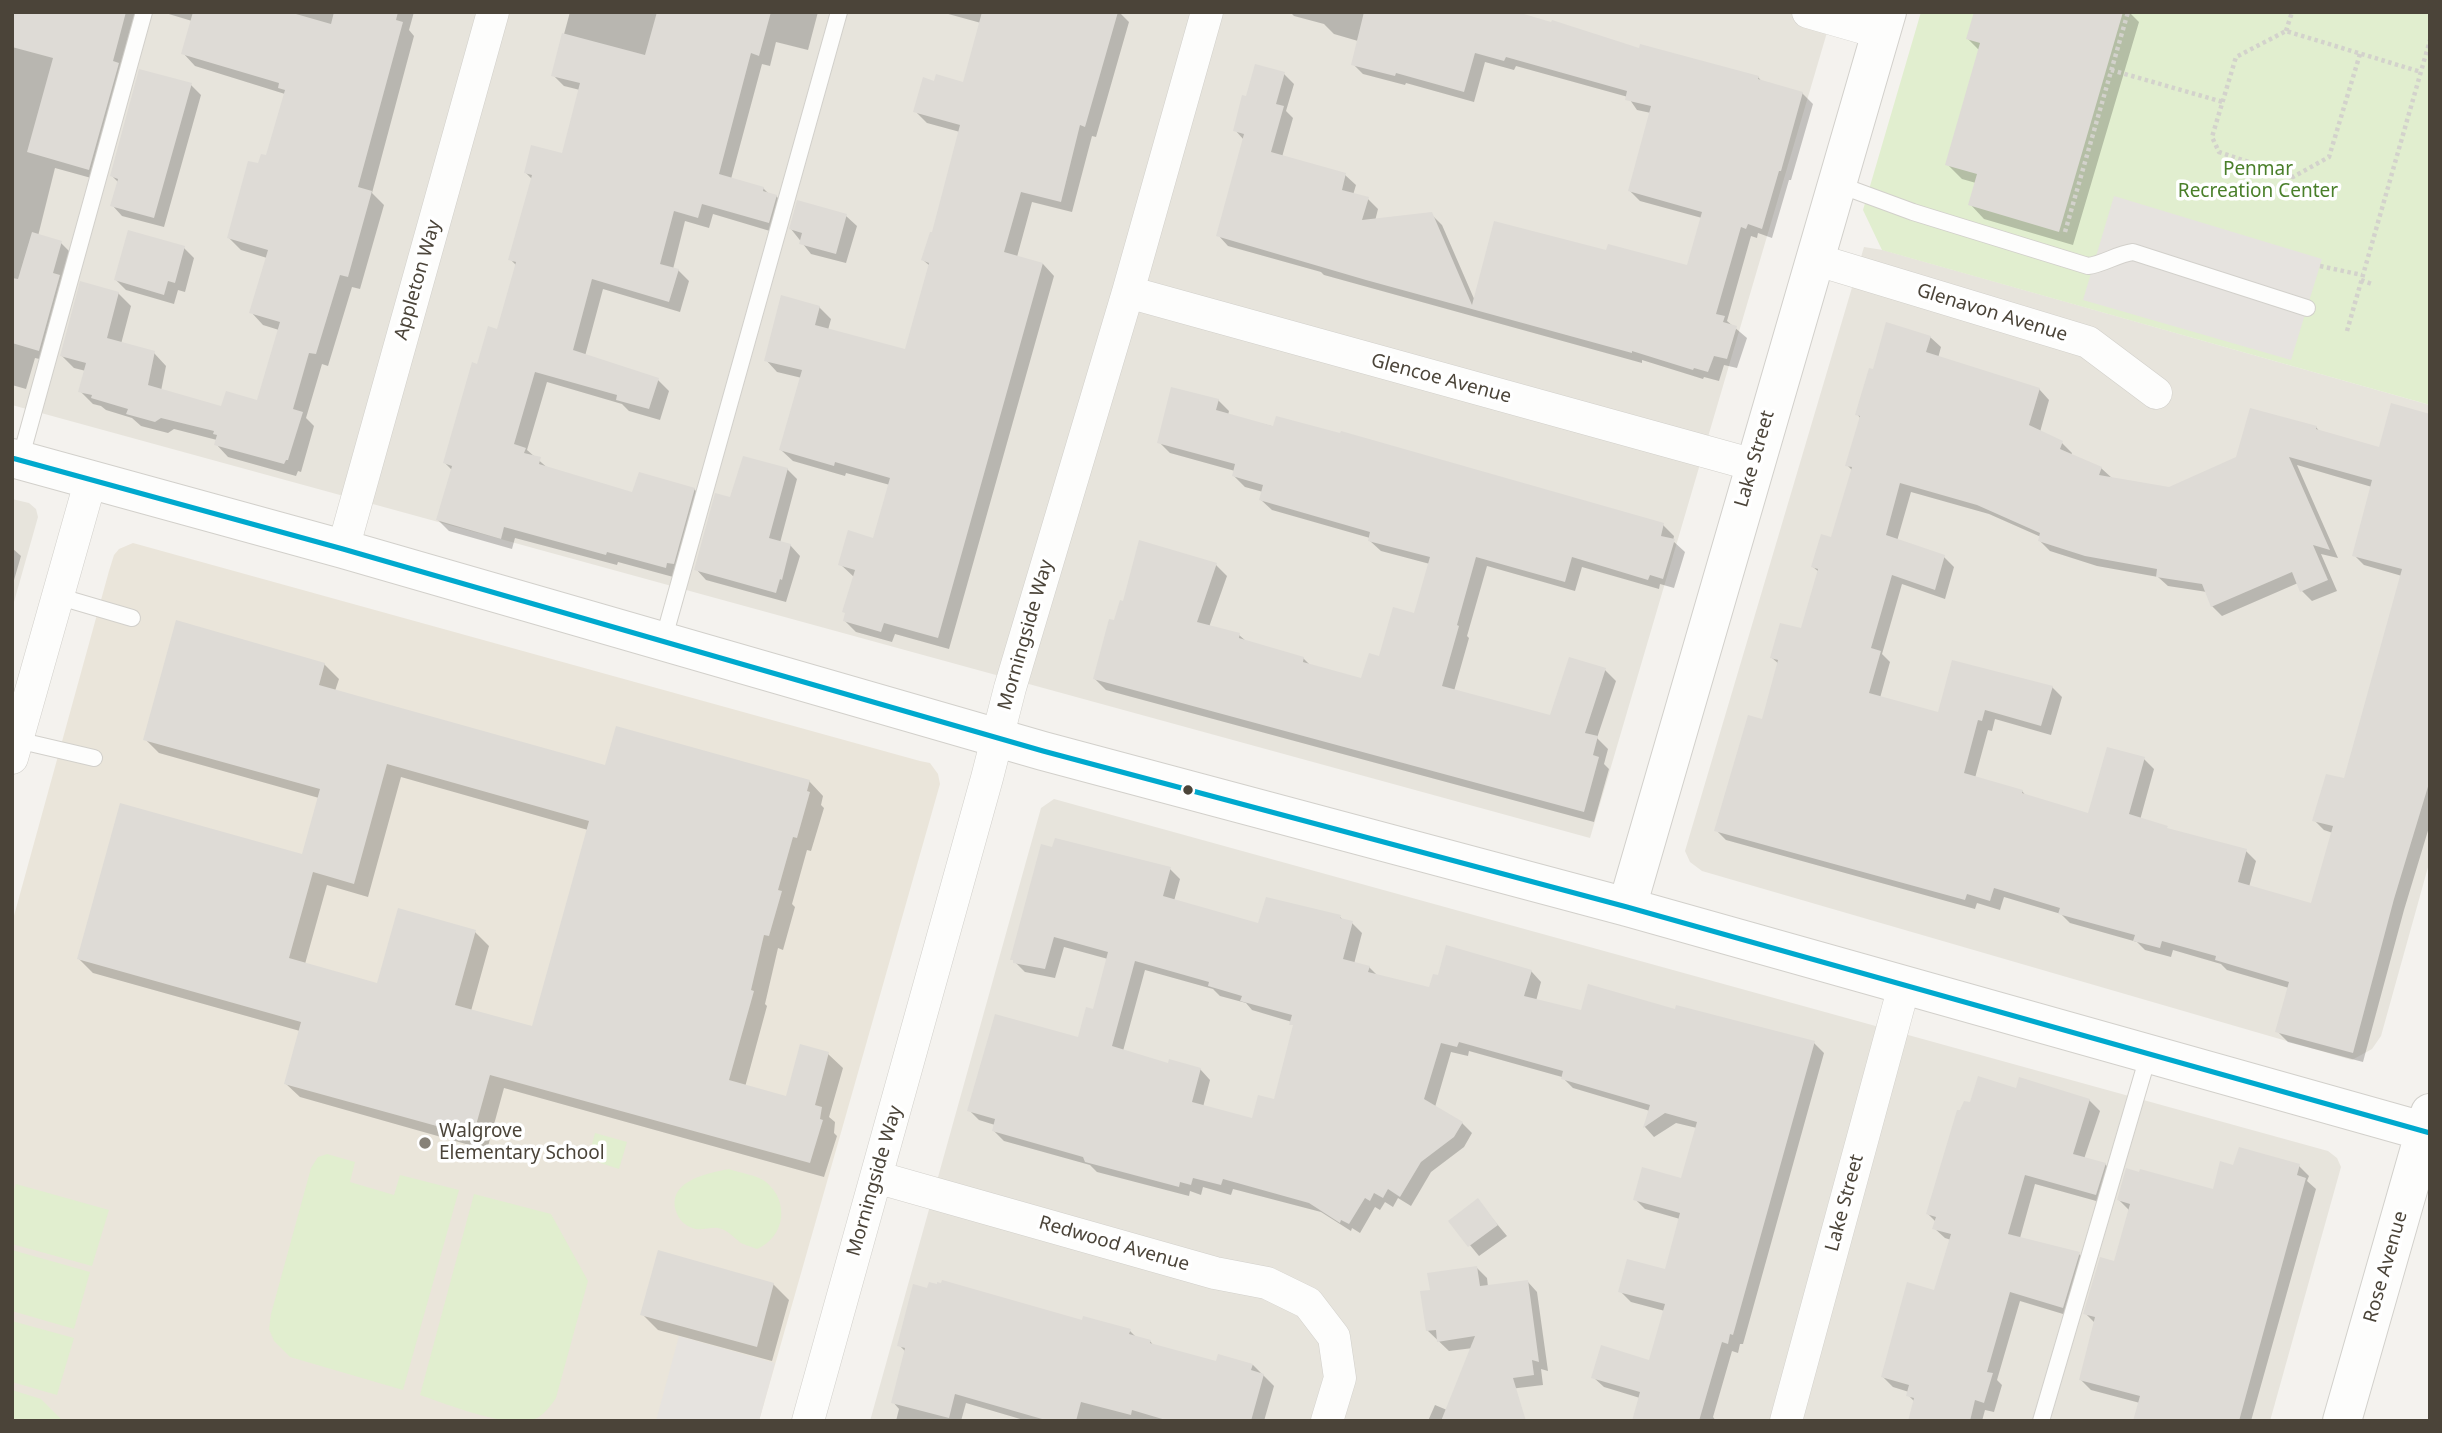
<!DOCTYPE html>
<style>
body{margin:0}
#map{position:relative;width:2442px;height:1433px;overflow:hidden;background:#f4f2ee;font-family:"Noto Sans",sans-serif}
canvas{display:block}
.frame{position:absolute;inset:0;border:14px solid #4b4439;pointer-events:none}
</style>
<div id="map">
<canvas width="2442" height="1433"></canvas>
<div class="frame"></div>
</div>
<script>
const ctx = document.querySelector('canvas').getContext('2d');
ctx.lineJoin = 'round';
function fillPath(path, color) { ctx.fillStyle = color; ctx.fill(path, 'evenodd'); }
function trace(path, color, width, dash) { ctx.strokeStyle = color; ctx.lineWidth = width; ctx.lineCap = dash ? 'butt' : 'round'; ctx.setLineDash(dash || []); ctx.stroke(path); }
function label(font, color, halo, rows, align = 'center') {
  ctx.font = font + ' "Noto Sans",sans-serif'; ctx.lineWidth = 7; ctx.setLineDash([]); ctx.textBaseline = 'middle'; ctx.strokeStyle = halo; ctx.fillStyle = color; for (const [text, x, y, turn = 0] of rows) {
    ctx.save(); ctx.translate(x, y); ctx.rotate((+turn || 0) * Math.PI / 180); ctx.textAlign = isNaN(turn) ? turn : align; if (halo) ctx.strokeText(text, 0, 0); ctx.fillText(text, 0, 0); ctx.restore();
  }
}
fillPath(new Path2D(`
 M12,12H1833L1590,838L12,405Z
 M1864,247L1883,250L2430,405V860L2381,1036L2372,1049L2352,1060L1702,871L1690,862L1685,851Z
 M12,499L29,503L36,509L38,517L12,609Z
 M1054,799L2328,1151L2337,1158L2341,1167L2270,1421H870L1041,808Z`), '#e7e4dc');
fillPath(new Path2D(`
 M133,543L920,761L930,763L938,774L940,784L759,1421H12V923L109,571L114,555L119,549Z`), '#eae5da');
fillPath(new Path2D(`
 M1921,12H2430V405L1882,250L1863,210Z
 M595,1133L627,1142L619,1169L588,1159Z
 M327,1154L355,1162L350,1182L394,1195L400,1175L459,1190L403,1390L290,1357L274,1341L269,1329L271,1314L311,1168L318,1157Z
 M729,1169C740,1173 757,1175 766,1182C790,1202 785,1237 757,1249C752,1247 745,1245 741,1243C733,1237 728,1230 718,1228C708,1227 699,1232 690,1227C683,1224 678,1218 676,1211C667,1181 708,1173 729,1169Z
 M16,1184L109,1210L92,1266L12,1244V1196Z
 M474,1194L551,1214L588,1281L556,1398C551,1405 546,1413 537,1418C512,1431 447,1404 420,1395Z
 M12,1250L90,1272L74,1329L12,1311Z
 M12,1321L74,1338L57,1395L12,1382Z
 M12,1390L41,1399L63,1421H12Z`), '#e1eecf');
fillPath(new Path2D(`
 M2114,196L2322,259L2291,360L2083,300Z
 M679,1336L775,1363L759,1421H656Z`), '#e6e3df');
fillPath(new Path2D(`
 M12,12H141L102,181L55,168L38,236L61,243L73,255L52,362L35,358L26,389L12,385Z
 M162,12H414L409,30L414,36L372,193L384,205L360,289L352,287L328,366L322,364L306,418L314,426L301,472L298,471L296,476L228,457L216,444L217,440L174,429L168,433L141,426L132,418L106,410L101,406L93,404L80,391L86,371L74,368L62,356L118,293L131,306L121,344L154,353L166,366L161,391L223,408L258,403L279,330L263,325L251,312L267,258L241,250L229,238L259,166L267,157L285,94L195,66L183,53L192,21Z
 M570,12H818L808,50L776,42L770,66L762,64L731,179L763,188L769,194L776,196L787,207L780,234L713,214L709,228L685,221L673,269L678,270L689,281L680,312L603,289L585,356L658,380L669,391L660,420L629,411L622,404L547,382L527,450L550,470L633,494L694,489L705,500L677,578L618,562L617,565L515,538L512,549L449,531L438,520L452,470L445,463L478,366L498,331L517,266L510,259L532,179L526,173L564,155L580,90L564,86L553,75Z
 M941,12H1119L1129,22L1096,137L1092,136L1072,212L1032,202L1017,257L1043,264L1054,276L949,649L895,634L892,642L856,632L845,621L854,577L840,564L874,540L890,485L846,473L845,476L793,461L781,450L802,378L777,372L766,360L819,307L831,319L828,330L907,351L930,266L923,260L933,234L960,132L927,123L915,111L936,83L964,84L981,23Z
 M1290,12H1510L1640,50L1758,77L1763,83L1802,93L1813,104L1791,180H1789L1772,238L1758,233L1757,238L1751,236L1727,321L1747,338L1737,368L1724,365L1719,381L1704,377L1703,379L1642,360V363L1324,275L1321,272L1228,246L1218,235L1244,140L1235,130L1247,98L1284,74L1294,84L1286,111L1293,118L1282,157L1345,175L1356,185L1353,195L1368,199L1378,209L1375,221L1431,214L1442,225L1475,301L1607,252L1688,268L1702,218L1640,201L1630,191L1651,113L1637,110L1628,97L1516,66L1514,70L1485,62L1474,102L1406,83L1405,85L1363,74L1353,64L1358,41L1334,34L1324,24L1294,16Z
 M1976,12H2129L2139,22L2073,245L1984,219L1970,204L1976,183L1962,179L1947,164L1980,51L1968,39Z
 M191,85L201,95L164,227L122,216L112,205L119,183L111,175Z
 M846,216L857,226L846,263L811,254L791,229Z
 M184,248L194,258L185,292L178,290L174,304L126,290L116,280Z
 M1930,337L1941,347L1938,358L2039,389L2049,400L2040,432L2062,443L2072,453L2071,455L2101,468L2113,479L2169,489L2316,427L2320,432L2380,449L2430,416V824L2404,910L2363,1062L2288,1042L2277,1031L2289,988L2227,970L2221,964L2173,950L2171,957L2145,950L2137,942L2070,923L2061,914L2004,897L2000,910L1977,903L1975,909L1726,840L1716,830L1763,721L1779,664L1772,658L1802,630L1819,572L1813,567L1832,539L1852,470L1847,465L1861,419L1857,414L1874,371ZM2297,465L2372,487L2354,555L2364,565L2402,576L2345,780L2314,820L2324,830L2333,833L2312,905L2249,887L2256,861L2246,851L2169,830L2140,820L2154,769L2144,759L2089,815L2027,797L2022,791L1975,778L1988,730L1992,731L1995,719L2051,735L2062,697L2052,687L1939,714L1880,698L1890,662L1882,654L1902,584L1945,599L1954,567L1944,557L1897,541L1911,492L1989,514L2041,537L2040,541L2050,551L2097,566L2158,577L2168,586L2207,592L2212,606L2222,616L2298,583L2302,591L2312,601L2337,591L2321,554L2338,558Z
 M1218,400L1229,411L1228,415L1663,525L1674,536L1673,541L1685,552L1674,588L1660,584L1659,589L1582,567L1575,591L1487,566L1467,636L1469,638L1454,691L1551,717L1605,670L1616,681L1597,738L1608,749L1604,764L1609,769L1594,822L1106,690L1095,679L1115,623L1216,565L1227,576L1209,627L1239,635L1247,642L1303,658L1311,666L1362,681L1416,615L1430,564L1381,551L1370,541V538L1272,510L1261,500L1263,492L1245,487L1234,476L1235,471L1170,453L1159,442Z
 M787,469L797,479L780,543L790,545L800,556L786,602L706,580L696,569L731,500Z
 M12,548L21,556L12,587Z
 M324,664L339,679L335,691L606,767L809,781L823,796L821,805L824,808L811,851L807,850L792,904L795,907L783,950L778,948L765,1004L767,1006L745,1087L787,1099L828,1054L843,1068L829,1117L835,1122L834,1133L837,1136L824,1177L504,1088L487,1150L300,1097L285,1083L300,1031L93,973L79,959L303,857L319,798L159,753L145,739ZM401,777L588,830L533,1028L471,1011L489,946L475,932L378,985L305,964L327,885L368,897Z
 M1170,869L1180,879L1174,901L1259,925L1340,917L1344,921L1352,923L1362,933L1354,964L1369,967L1378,976L1430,989L1531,971L1541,982L1536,1001L1582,1012L1677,1011L1814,1043L1824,1053L1743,1344H1740L1738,1353L1732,1351L1713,1417L1716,1421H1634L1640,1398L1604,1387L1593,1377L1650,1362L1665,1311L1631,1302L1620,1291L1666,1271L1680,1219L1645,1209L1635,1199L1682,1181L1697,1128L1676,1123L1654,1137L1645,1127L1650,1111L1573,1088L1562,1077L1469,1051L1468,1056L1451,1052L1435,1107L1462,1123L1472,1133L1464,1147L1431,1172L1411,1206L1398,1198L1393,1207L1385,1202L1380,1210L1375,1207L1360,1233L1352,1228L1351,1231L1321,1212L1233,1189L1231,1195L1203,1187L1201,1195L1190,1191L1189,1196L1097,1172L1090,1165L1004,1141L994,1131L995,1125L979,1120L969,1110L1079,1039L1094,1011L1108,959L1064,947L1055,978L1025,972L1012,959ZM1145,970L1213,989L1220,996L1246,1003L1252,1010L1292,1022L1294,1027L1276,1101L1253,1120L1203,1107L1210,1080L1200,1069L1169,1065L1123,1051Z
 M2017,1090L2089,1100L2100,1111L2084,1159L2105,1164L2115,1175L2107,1204L2035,1184L2020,1238L2079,1254L2089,1264L2073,1317L2020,1301L1997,1380L2002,1385L1994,1412L1985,1410L1982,1421H1910L1915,1402L1908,1395L1909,1392L1893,1387L1883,1377L1936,1292L1951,1240L1945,1238L1934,1228L1936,1222L1928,1214L1971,1104Z
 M2299,1166L2309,1176L2307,1181L2316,1189L2251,1421H2135L2140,1403L2091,1390L2081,1380L2095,1323L2085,1313L2115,1263L2129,1210L2119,1200L2214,1191L2235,1167Z
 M1478,1201L1507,1236L1479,1256L1450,1221Z
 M1477,1268L1487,1278L1488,1287L1527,1281L1537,1292L1548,1371L1541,1369L1543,1385L1468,1394L1473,1348L1449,1351L1427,1330L1432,1291Z
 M773,1284L789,1300L772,1361L658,1330L642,1314Z
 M1084,1322L1130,1331L1137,1338L1150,1341L1154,1346L1217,1363L1253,1365L1274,1386L1264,1421H1027L966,1403L961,1421H896L899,1409L893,1402L906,1352L899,1345Z
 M1435,1405L1447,1410L1524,1421H1428Z`), '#0003');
fillPath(new Path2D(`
 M12,12H126L113,61L119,63L89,170L27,152L53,58L12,47Z
 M193,12H289L331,24L334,12H398L396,20L403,22L358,187L372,191L348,277L340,275L316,354L309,353L293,409L303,412L288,460H286L284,464L214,445L217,435L213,434L214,431L161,418L155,422L126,414L128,409L91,398L92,395L78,392L86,363L60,356L80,281L119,292L107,338L155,351L148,385L221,406L226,391L257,400L280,322L249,313L268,250L227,238L248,161L258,163L261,154L266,155L285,90L278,88L279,83L181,54Z
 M657,12H771L759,56L751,53L719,174L764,187L763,191L777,195L769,223L702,204L698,218L674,211L660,264L679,269L669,302L592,279L573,350L659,378L649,409L616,400L617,395L535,372L514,444L526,448L524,453L541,457L539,464L632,492L639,472L695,488L674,564L667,563L666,568L607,552L606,555L504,527L501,539L436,520L452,466L443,463L472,362L477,364L488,326L497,329L516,262L508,260L532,175L524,173L531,145L562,153L580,83L551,76L562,33L645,55Z
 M982,12H1118L1085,127L1080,125L1061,202L1021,192L1004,252L1043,263L938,638L884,623L881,632L843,621L845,613L842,612L855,570L838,565L848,530L873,538L890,478L835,462L834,466L779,450L802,370L764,361L781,295L820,306L815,325L905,349L929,263L921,260L930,232H932L960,125L913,112L923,77L934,81L936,74L963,82Z
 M1364,12H1517L1551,22L1552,20L1639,48L1640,44L1759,76L1758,79L1803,92L1781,171H1779L1762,229L1748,224L1746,229L1741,227L1716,314L1725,316L1723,322L1737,326L1727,359L1714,356L1708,372L1694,368L1693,370L1632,351V353L1366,280L1216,236L1244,134L1233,131L1242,95L1246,96L1255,64L1285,72L1276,104L1284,106L1271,152L1346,173L1342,190L1369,197L1362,220L1432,212L1472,305L1494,221L1606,250L1608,244L1687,265L1702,212L1628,191L1651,106L1625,100L1627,91L1506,57L1504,61L1475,53L1464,92L1396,73L1395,76L1351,65Z
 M1974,12H2123L2059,232L1968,205L1977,174L1945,165L1980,43L1966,39Z
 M139,69L192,83L154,218L110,206L118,179L110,176Z
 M797,200L847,214L836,254L799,244L802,233L789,229Z
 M128,230L185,246L175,283L168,281L164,295L114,280Z
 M32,232L62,241L53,273L60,275L39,351L12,343V278L18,279Z
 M1886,322L1931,336L1926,352L2040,388L2029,425L2063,441L2060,449L2102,467L2099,475L2169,487L2236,457L2250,408L2317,426L2316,429L2379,447L2391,403L2430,414V780L2394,899L2353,1053L2275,1032L2289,982L2215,960L2216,956L2162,941L2160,948L2133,941L2135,935L2058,914L2060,908L1994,888L1990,901L1967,894L1965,900L1714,831L1748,715L1762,719L1778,660L1770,658L1780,623L1801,628L1818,569L1811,567L1821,534L1831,537L1852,467L1845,466L1860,416L1855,415L1869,368L1873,369ZM2289,457L2372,480L2352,556L2402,569L2344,778L2326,774L2312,821L2333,826L2311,903L2238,882L2247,849L2167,828L2168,826L2129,814L2145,757L2107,747L2088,813L2022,793L2023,790L1964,773L1978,720L1982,721L1985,710L2041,726L2053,686L1952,660L1938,712L1869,693L1881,651L1871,648L1892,575L1935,590L1945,555L1886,535L1900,483L1977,505L2040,533L2038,541L2085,556L2157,569L2156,577L2202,584L2211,607L2292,572L2300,592L2328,580L2313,545L2330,550Z
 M1171,387L1219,399L1216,410L1273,426L1276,416L1340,433L1341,431L1664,523L1661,536L1675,539L1663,579L1650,575L1648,580L1572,557L1565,582L1476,557L1457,625L1459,626L1442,686L1550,715L1569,657L1606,668L1585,733L1598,736L1593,755L1599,757L1584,812L1093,679L1109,619L1114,620L1120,600L1123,601L1139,540L1217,563L1197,622L1240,633L1239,638L1304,657L1303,662L1361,678L1369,653L1379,656L1393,607L1414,613L1430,557L1368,541L1370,532L1259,500L1263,485L1232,476L1235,464L1157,443Z
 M743,456L788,468L769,538L791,544L782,580L780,579L776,593L694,570L715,493L730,497Z
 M176,620L325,663L319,685L605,765L616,726L810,780L807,791L810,792L797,838L793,837L778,890L782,891L769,936L764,935L751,990L754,991L729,1080L786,1096L800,1044L829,1052L815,1105L822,1107L820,1119L823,1120L810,1163L490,1075L473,1136L284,1084L301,1022L77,959L120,803L302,854L320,789L143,740ZM387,764L589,821L532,1026L455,1005L476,930L398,908L377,983L289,958L313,872L354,884Z
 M1055,838L1171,867L1163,896L1258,923L1266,897L1341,915L1340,918L1353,921L1343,959L1370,966L1368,972L1429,987L1433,974L1438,975L1446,945L1532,970L1524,996L1581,1010L1588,984L1675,1009L1676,1005L1815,1041L1733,1335L1730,1334L1728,1344L1722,1342L1699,1421H1632L1640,1392L1591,1378L1601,1345L1649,1360L1665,1304L1618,1292L1627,1259L1665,1269L1680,1213L1633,1200L1642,1167L1681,1178L1697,1122L1665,1113L1643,1128L1650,1105L1561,1079L1563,1071L1459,1042L1457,1047L1441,1043L1424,1099L1463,1122L1454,1137L1421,1162L1400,1197L1388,1189L1383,1198L1374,1193L1370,1201L1365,1198L1349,1224L1341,1220L1340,1223L1309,1203L1223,1179L1221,1185L1193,1178L1191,1185L1180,1182L1179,1187L1085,1162L1083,1157L992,1131L995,1119L967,1111L995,1014L1078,1037L1086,1007L1093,1009L1108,952L1054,937L1045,969L1013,963V960H1010L1041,844L1052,847ZM1135,961L1209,982L1208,986L1242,996L1240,1001L1292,1015L1289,1025H1293L1274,1099L1258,1095L1252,1118L1192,1102L1201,1068L1169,1059L1168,1063L1112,1046Z
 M1978,1076L2016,1088L2019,1077L2090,1099L2073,1154L2106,1163L2096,1195L2025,1175L2008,1234L2080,1252L2063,1308L2010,1292L1987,1372L1993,1373L1984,1403L1975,1400L1970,1421H1908L1914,1398L1906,1396L1909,1385L1881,1377L1907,1282L1934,1290L1951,1234L1932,1229L1936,1217L1926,1214L1957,1110H1960L1964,1101L1970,1102Z
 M2239,1147L2300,1164L2297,1175L2306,1178L2239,1421H2133L2140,1396L2079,1380L2095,1317L2083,1314L2100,1257L2114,1261L2130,1204L2117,1200L2126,1168L2139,1172L2140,1169L2213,1189L2220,1161L2233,1165Z
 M1478,1198L1498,1225L1468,1247L1448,1221Z
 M658,1250L774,1283L757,1347L640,1315Z
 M1477,1266L1480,1286L1528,1280L1539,1362L1532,1360L1534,1375L1513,1378L1526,1421H1441L1475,1336L1437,1342L1436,1330L1426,1331L1420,1291L1430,1290L1427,1273Z
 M942,1280L1082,1320L1083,1316L1131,1329L1129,1334L1151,1340L1150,1343L1216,1361L1218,1354L1253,1364L1251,1370L1264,1374L1251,1421H1169L1132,1410L1131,1415L1081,1402L1076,1421H1049L955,1394L949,1418L891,1403L905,1348L897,1346L913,1284L927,1288L929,1282L937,1284V1282L941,1283Z`), '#dedbd6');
const service = new Path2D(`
 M1837,184L1913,212L2088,266C2104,264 2117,254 2133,252L2307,308
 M20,460L144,12
 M57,596L132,618
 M663,641L839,12
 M17,740L94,758
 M2041,1421L2149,1053`);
const minor = new Path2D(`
 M1808,12L1881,33
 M1814,259L2088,342L2156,393
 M1128,292L1754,465
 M343,549L493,12
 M12,758L91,479
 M876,1177L1215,1273L1267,1283L1308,1303L1334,1337L1340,1378L1327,1421
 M808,1421L987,778L1010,688L1128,292L1207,12
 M1786,1421L1904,986`);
const tertiary = new Path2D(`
 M12,458L343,549L1043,751L1627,907L2430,1133
 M1627,907L1887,12
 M2342,1421L2430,1113`);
trace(service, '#d2d0cb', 18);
trace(minor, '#d2d0cb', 33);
trace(tertiary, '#d2d0cb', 40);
trace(new Path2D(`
 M2286,31L2292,12
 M2360,54L2329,157L2293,177L2219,152L2212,137L2236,57L2286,31L2421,72
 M2111,70L2223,102
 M2065,232L2128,12
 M2320,266L2362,275
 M2361,280L2372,284
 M2347,331L2430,40`), '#d3d2cc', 4.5, [3.5, 3.5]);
trace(service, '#fdfdfc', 16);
trace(minor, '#fdfdfc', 32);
trace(tertiary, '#fdfdfc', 38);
trace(new Path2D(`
 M12,458L343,549L1043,751L1627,907L2430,1133`), '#00a9ce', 5);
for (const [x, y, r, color] of [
 [1188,790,6,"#4b4439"],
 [425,1143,7,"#868178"]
]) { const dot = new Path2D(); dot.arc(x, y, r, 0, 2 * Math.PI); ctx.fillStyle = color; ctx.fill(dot); trace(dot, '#fff', 2.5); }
label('19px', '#4a7f2a', '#fff', [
 ["Penmar",2258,170],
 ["Recreation Center",2258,192]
]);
label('19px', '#4b4439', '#fff', [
 ["Appleton Way",418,280,-74],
 ["Glenavon Avenue",1992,313,17],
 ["Glencoe Avenue",1441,379,15],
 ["Lake Street",1755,459,-74],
 ["Morningside Way",1026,635,-74],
 ["Morningside Way",875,1181,-74],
 ["Lake Street",1845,1203,-75],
 ["Redwood Avenue",1114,1244,16],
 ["Rose Avenue",2386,1267,-74]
]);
label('19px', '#4b4439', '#fff', [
 ["Walgrove",439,1132],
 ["Elementary School",439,1154]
], 'left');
</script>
